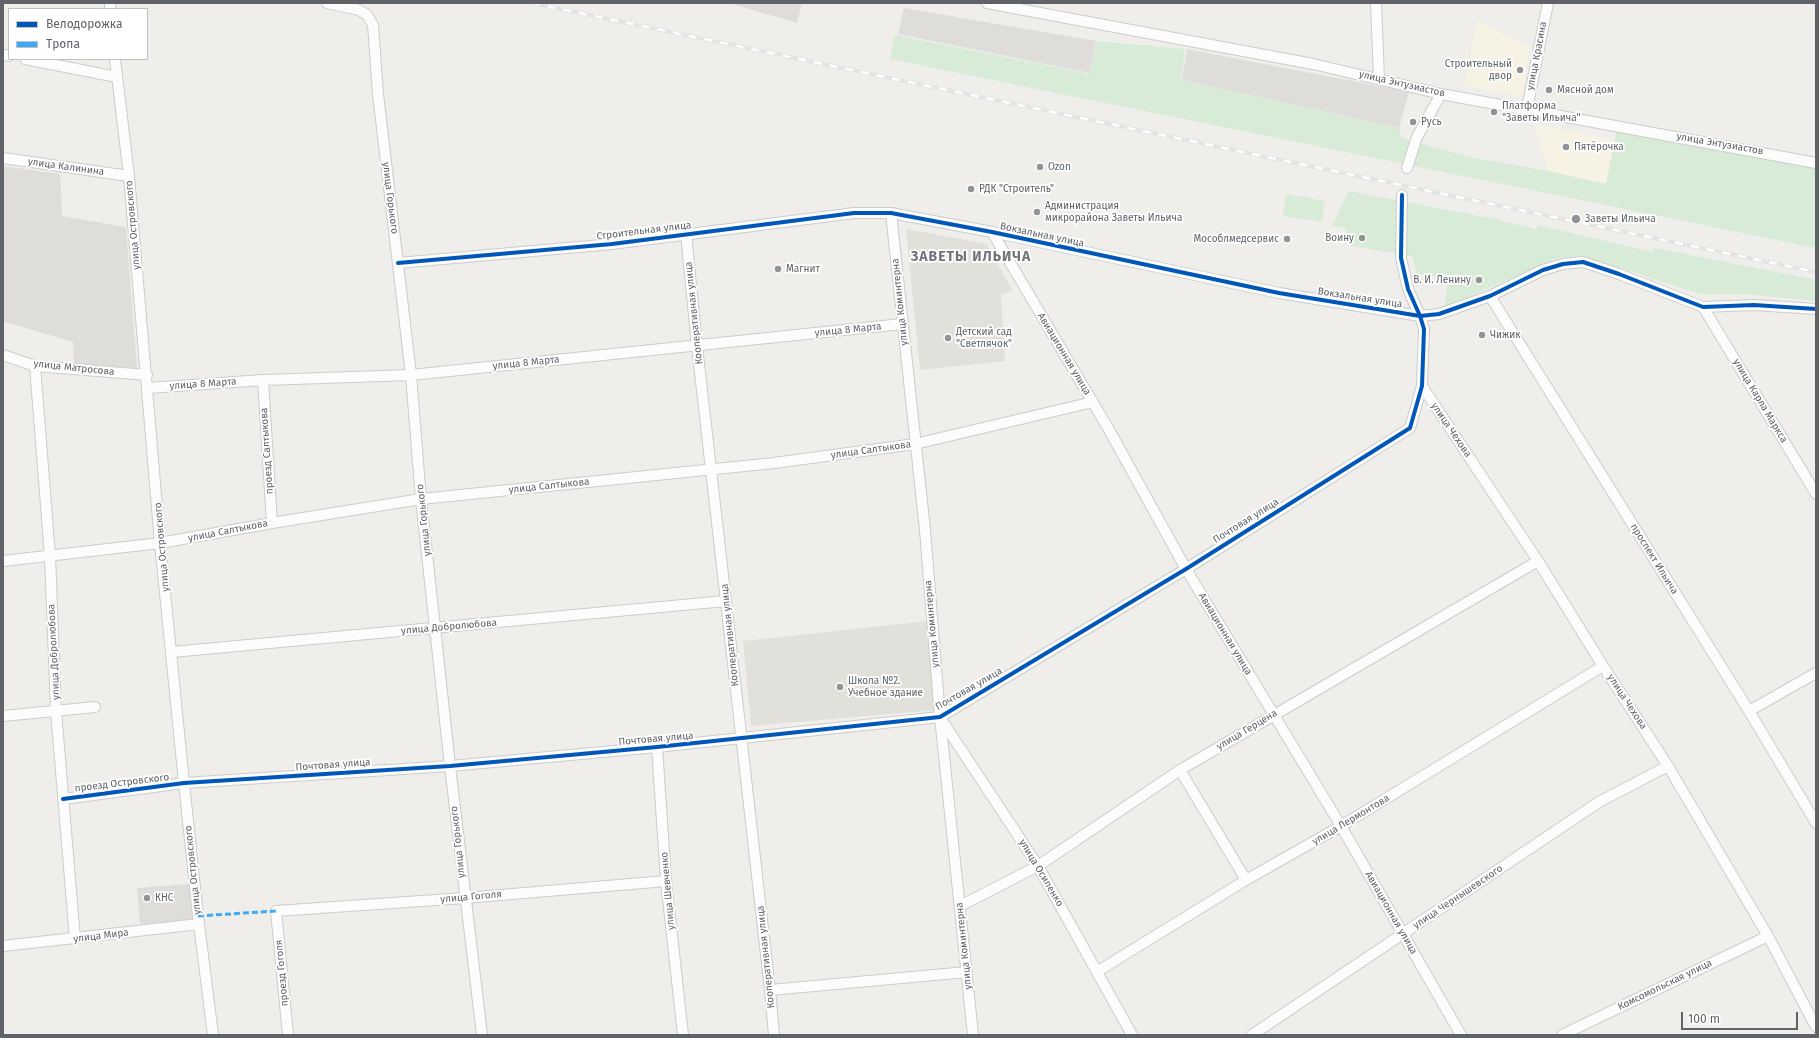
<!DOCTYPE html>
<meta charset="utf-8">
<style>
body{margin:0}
#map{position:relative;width:1819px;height:1038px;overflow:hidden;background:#efeeea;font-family:"Fira Sans",sans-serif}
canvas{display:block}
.frame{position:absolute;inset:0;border:4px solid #5f6368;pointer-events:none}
.legend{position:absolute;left:8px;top:8px;width:140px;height:52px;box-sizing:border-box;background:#fff;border:1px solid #bfc1c3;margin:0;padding:5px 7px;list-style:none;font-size:12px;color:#5f6368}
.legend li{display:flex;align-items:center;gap:8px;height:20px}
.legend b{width:20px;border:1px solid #bfc1c3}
.scale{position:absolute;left:1681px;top:1012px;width:117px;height:18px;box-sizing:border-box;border:2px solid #5f6368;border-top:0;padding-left:5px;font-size:12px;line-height:14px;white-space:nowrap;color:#5f6368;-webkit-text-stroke:3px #fff;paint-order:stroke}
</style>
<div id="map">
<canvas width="1819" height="1038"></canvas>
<div class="frame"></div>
<ul class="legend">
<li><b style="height:5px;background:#0057b8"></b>Велодорожка</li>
<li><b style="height:5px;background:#3fa9f5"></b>Тропа</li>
</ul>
<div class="scale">100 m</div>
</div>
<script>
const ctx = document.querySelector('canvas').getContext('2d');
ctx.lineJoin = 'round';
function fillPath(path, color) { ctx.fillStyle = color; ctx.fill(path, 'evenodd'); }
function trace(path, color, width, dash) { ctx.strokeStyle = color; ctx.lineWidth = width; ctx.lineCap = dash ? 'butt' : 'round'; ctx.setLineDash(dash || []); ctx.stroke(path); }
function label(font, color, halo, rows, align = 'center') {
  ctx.font = font + ' "Fira Sans",sans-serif'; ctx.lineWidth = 3.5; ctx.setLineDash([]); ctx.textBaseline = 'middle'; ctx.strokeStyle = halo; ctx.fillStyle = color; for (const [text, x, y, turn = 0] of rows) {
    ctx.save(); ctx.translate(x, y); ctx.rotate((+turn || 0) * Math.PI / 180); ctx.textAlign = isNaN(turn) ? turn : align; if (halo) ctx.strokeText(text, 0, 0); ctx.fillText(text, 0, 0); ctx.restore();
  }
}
fillPath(new Path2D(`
 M1477,21L1530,47L1522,96L1464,86Z
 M1534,124L1615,140L1606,184L1548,171Z`), '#f7f3e4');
fillPath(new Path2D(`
 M729,3H802L797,23Z
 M904,8L1096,41L1090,73L898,34Z
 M1187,49L1409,92L1399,128L1182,80Z
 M3,166L60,174L62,216L126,227L137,368L74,364L73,342L3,321Z
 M189,884L192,920L140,924L137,888Z`), '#dfddda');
fillPath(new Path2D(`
 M906,229L987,244L1012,290L1001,294L1005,361L920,370Z
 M928,621L936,710L751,726L743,641Z`), '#e2e0da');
fillPath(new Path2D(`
 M895,35L1090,74L1097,41L1185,49L1181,80L1399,128L1402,138L1469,157L1548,171L1606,184L1617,129L1816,167V248L890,59Z
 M1349,191L1500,220V221L1536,229L1538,225L1652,252L1654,248L1816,280V301L1744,294H1701L1583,256L1558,258L1445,307L1448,278L1417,274L1412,256L1351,246L1345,228L1332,226Z
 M1286,194L1325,201L1322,222L1283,216Z`), '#d8ebd6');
const minor = new Path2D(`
 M110,3V9
 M327,3L359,10L367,15L373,25L378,94L411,375L421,499L450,766L482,1035
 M987,3L1313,64L1441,94L1816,163
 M1376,3L1379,79
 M3,55L9,56
 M25,59L117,77
 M115,59L129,176L160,543L184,783L198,916L213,1035
 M1527,109L1548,3
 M3,158L129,176
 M1407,168L1417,137L1441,94
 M891,213L925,530L940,717L973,1035
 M992,232L1108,428L1186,569L1341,826L1461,1035
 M686,234L697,346L770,990L774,1035
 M398,263L612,244L854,213H891L992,232L1279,293L1420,316L1439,314L1490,296L1543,270L1563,264L1583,262L1619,274L1703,307L1754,305L1816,309
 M1490,296L1749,711L1816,823
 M1703,307L1816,494
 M3,355L35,366L147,375
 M35,366L50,556L56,711L75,939
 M263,380L272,523
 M1422,386L1538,561L1603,666L1668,766L1768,936L1816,1027
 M148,388L263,380L411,375L902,324
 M3,561L160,543L272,523L421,499L774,463L915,444L1093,402
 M172,652L726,601
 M1749,711L1816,673
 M3,716L95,707
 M941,719L1038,866L1132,1035
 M657,747L666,881L683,1035
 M1180,770L1246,880
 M63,799L184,783L450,766L657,747L940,717L1186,569L1410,428L1422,386L1424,329L1420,316L1408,289L1401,258L1402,195
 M960,906L1038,866L1180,770L1538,561
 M3,946L199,924
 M1098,971L1246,880L1341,826L1603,666
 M770,990L967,972
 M288,1035L276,911L465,898L666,881
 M1252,1035L1599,802L1668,766
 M1562,1035L1768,936`);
trace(minor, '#cbcccc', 12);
trace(minor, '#fdfcfc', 10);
const rail = new Path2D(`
 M532,3L1816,272`);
trace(rail, '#e4e4e4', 4);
trace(rail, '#fff', 2.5, [8]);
trace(new Path2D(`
 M198,916L276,911`), '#3fa9f5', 3, [6, 3]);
trace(new Path2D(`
 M398,263L612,244L854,213H891L992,232L1279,293L1420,316L1439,314L1490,296L1543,270L1563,264L1583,262L1619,274L1703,307L1754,305L1816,309
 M63,799L184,783L450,766L657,747L940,717L1186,569L1410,428L1422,386L1424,329L1420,316L1408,289L1401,258L1402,195`), '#0057b8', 4);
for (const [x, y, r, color] of [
 [1520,70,4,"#919496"],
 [1549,90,4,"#919496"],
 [1494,112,4,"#919496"],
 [1413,122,4,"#919496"],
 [1566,147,4,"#919496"],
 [1040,167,4,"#919496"],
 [971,189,4,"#919496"],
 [1037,212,4,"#919496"],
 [1576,219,5,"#919496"],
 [1362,238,4,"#919496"],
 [1287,239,4,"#919496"],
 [778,269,4,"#919496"],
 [1479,280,4,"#919496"],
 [1482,335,4,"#919496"],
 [948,338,4,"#919496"],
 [840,687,4,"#919496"],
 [147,898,4,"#919496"]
]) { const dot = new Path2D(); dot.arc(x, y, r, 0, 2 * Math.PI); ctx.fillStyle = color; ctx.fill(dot); trace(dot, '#fff', 1.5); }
label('10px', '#5f6368', '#fff', [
 ["улица Красина",1537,56,-79],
 ["улица Энтузиастов",1402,84,13],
 ["улица Энтузиастов",1720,144,10],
 ["улица Калинина",66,167,8],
 ["улица Горького",390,198,83],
 ["улица Островского",133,225,-95],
 ["Строительная улица",644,231,-7],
 ["Вокзальная улица",1042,235,12],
 ["Вокзальная улица",1360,298,9],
 ["улица Коминтерна",900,302,-96],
 ["Кооперативная улица",694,313,-96],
 ["улица 8 Марта",848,330,-6],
 ["Авиационная улица",1064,354,59],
 ["улица 8 Марта",526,363,-6],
 ["улица Матросова",74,368,6],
 ["улица 8 Марта",203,384,-4],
 ["улица Карла Маркса",1760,401,59],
 ["улица Чехова",1451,430,56],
 ["улица Салтыкова",871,450,-8],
 ["проезд Салтыкова",267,451,-94],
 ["улица Салтыкова",549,486,-6],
 ["улица Горького",424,520,-96],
 ["Почтовая улица",1246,521,-32],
 ["улица Салтыкова",228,531,-11],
 ["улица Островского",162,547,-95],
 ["проспект Ильича",1654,559,58],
 ["улица Коминтерна",932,624,-95],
 ["улица Добролюбова",449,627,-5],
 ["Авиационная улица",1225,634,59],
 ["Кооперативная улица",730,635,-96],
 ["улица Добролюбова",54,652,-93],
 ["Почтовая улица",969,689,-30],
 ["улица Чехова",1627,702,57],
 ["улица Герцена",1247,730,-31],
 ["Почтовая улица",656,739,-5],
 ["Почтовая улица",333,765,-4],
 ["проезд Островского",122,783,-7],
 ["улица Лермонтова",1351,820,-31],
 ["улица Горького",458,842,-96],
 ["улица Островского",193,870,-96],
 ["улица Осипенко",1041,873,59],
 ["улица Шевченко",668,891,-95],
 ["улица Гоголя",471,897,-5],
 ["улица Чернышевского",1458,897,-34],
 ["Авиационная улица",1391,913,60],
 ["улица Мира",101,936,-7],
 ["улица Коминтерна",964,946,-96],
 ["Кооперативная улица",766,957,-96],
 ["проезд Гоголя",282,973,-95],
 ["Комсомольская улица",1665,985,-26]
]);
label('10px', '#5f6368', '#fff', [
 ["Строительный",1512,64,"right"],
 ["двор",1512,76,"right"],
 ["Мясной дом",1557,90],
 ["Платформа",1502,106],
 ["\"Заветы Ильича\"",1502,118],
 ["Русь",1421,122],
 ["Пятёрочка",1574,147],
 ["Ozon",1048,167],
 ["РДК \"Строитель\"",979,189],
 ["Администрация",1045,206],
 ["микрорайона Заветы Ильича",1045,218],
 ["Заветы Ильича",1585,219],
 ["Воину",1354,238,"right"],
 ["Мособлмедсервис",1279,239,"right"],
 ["Магнит",786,269],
 ["В. И. Ленину",1471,280,"right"],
 ["Детский сад",956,332],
 ["\"Светлячок\"",956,344],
 ["Чижик",1490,335],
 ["Школа №2.",848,681],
 ["Учебное здание",848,693],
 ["КНС",155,898]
], 'left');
ctx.letterSpacing = '1px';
label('bold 14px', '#70757a', '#fff', [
 ["ЗАВЕТЫ ИЛЬИЧА",971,257]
]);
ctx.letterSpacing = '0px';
</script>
